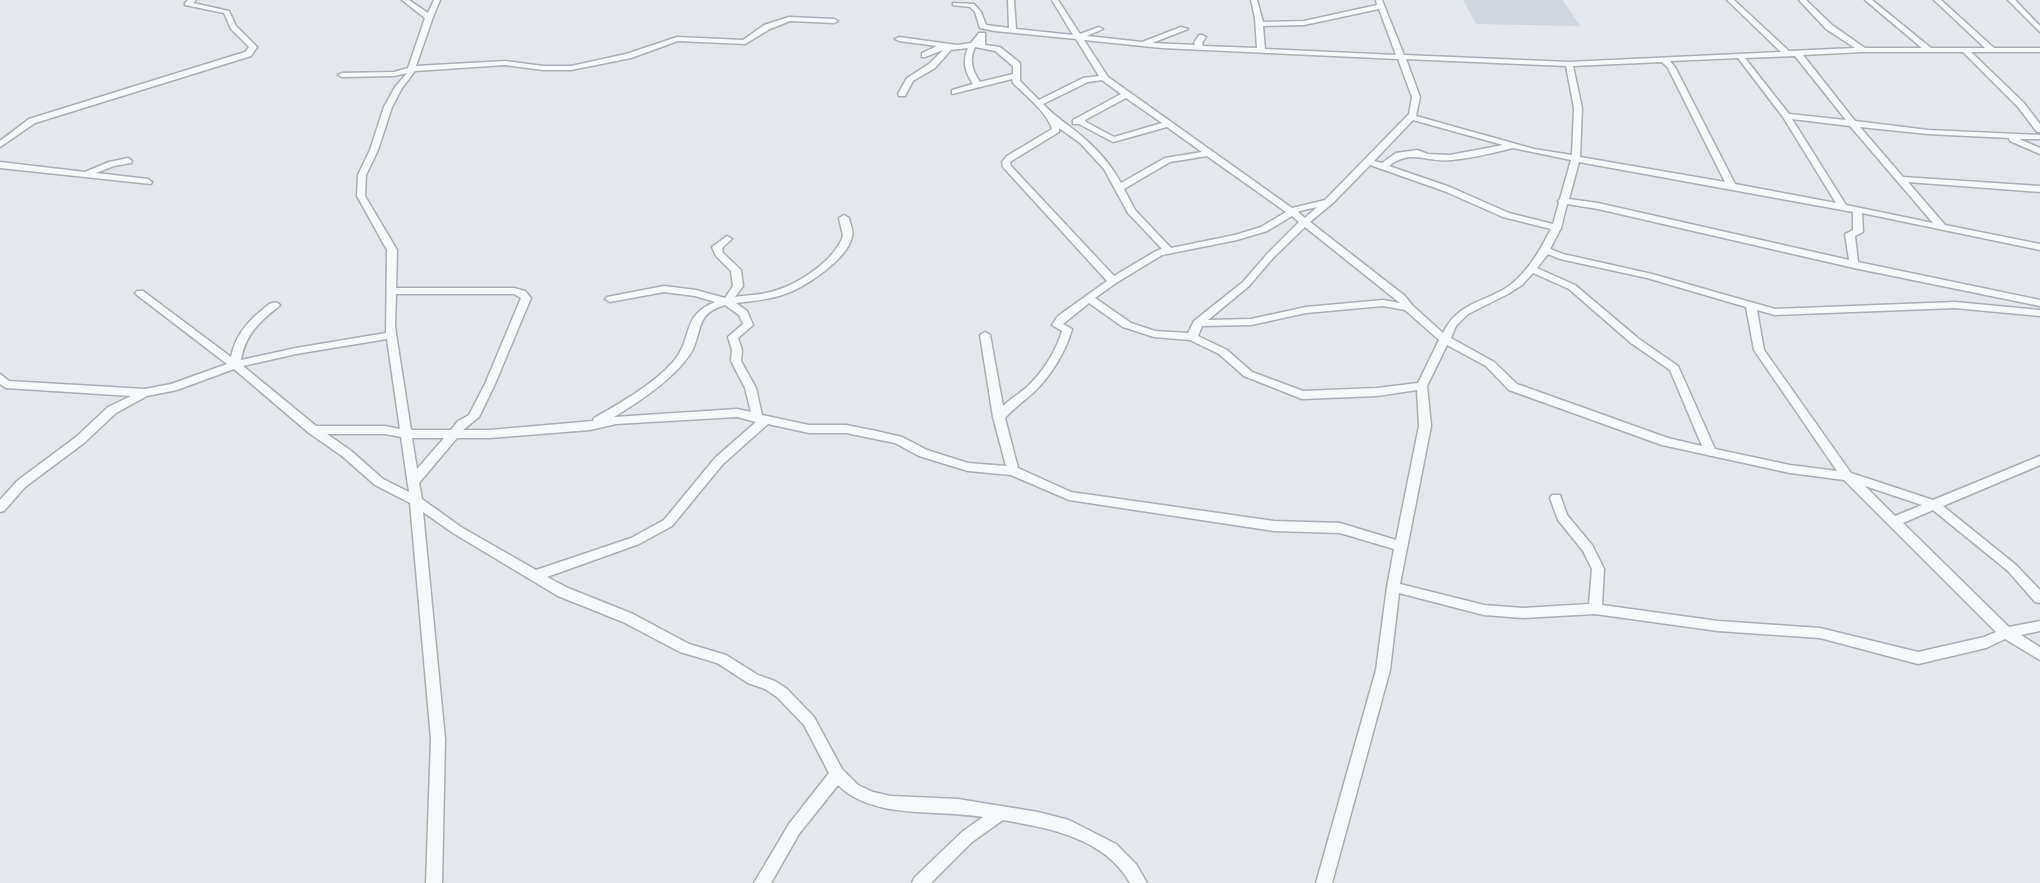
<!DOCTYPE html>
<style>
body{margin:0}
canvas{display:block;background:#e4e7ec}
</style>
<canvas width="2040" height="883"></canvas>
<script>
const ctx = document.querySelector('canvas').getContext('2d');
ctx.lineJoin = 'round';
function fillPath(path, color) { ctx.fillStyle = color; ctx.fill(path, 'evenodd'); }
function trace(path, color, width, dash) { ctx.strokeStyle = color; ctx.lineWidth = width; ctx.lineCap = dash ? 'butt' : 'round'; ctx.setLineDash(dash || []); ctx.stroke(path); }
fillPath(new Path2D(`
 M1463,0H1563L1580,26L1476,24Z`), '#d2d6de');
const street = new Path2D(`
 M188,0H196L193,3L229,11L236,26L257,47L251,56L35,123L0,147V141L29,119L245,52L249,47L231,29L224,13L185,5V3Z
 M402,0H409L428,13L434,0H440L433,17L416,66L505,61L543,66H571L626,54L677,37L743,40L764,25L789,17L834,19L838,21L834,23L790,21L770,29L745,44L678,41L631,58L571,70H543L505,65L415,71L402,88L392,107L378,150L366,175L365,196L397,250L396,288H514L525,291L531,298L495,384L479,417L463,430H490L593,421L594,418C622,402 651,386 673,362C694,338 680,316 715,302L695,296L664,292L610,302L605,299L607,297L664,286L696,290L725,298L733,286L731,271L716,256L712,247L727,236L732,239L722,248L723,253L741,270L743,286L735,297C748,295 762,295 774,291C799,284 834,261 843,236L839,218L844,215L849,218C850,224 854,231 852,237C847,260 803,289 782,295C767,300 751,301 736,303L747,311L753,325L738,338L742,350L741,361L756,388L762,415L809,425H846L876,431L902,437L927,450L968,463L1006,466L993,417L980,335L985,332L990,335L1003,406C1010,399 1019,394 1027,387C1043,372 1056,351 1062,331L1052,325L1058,316L1107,281L1003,167L1002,162L1007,156L1052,129C1047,112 1026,96 1013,83L1012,79L952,94V90L973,84C965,72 962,61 968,48L951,50L935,68L913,81L905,96H899L898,94L907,78L929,64L943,50L925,57H922V53L937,46L899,41L895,39L899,37L957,45L971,43L979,33H985V45L1000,47L1020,63V81L1039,100L1083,78L1099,76L1076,39L995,31L980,28L975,12L970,7L953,5V3L974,4L981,12L986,25L1009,28L1008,0H1014L1016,29L1073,35L1052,0H1058L1080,34L1099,27L1103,29L1087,36L1142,42L1181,27L1188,29L1152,43L1195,45L1194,43L1199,35H1202L1206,37L1202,43L1203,46L1257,48L1255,18L1251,0H1257L1263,22L1304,21L1377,5L1376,0H1382L1404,55L1569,62L1781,52L1727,0H1734L1789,51L1855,48L1826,29L1799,0H1806L1832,25L1865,48H1922L1865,0H1872L1931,48H1985L1934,0H1941L1994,48H2040V52H1971L2024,103L2040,124V132H2037L2018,107L1963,52H1863L1803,55L1855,121L1928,130L2040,135V139H2019L2040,148V154L2010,141L2009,138L1928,134L1860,127L1903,177L2040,186V192L1908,182L1945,225L2040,244V250L1862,213L1863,232L1855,236L1858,262L2040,300V306L1854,268L1598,209L1567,204L1561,228L1550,249L1563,254L1652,274L1775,309L1955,302L2040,310V316L1955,308L1775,315L1757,310L1764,350L1851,473L1933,500L2040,456V465L1943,506L2016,565L2040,590V603L2035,602L2008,571L1933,510L1903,523L2009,627L2040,621V631L2021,635L2040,647V660L2005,639L1986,648L1918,664L1820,638L1718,631L1595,614L1523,618L1484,615L1399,593L1390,670L1332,883H1316L1376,670L1387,587L1394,549L1340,533L1274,531L1069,500L1011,475L968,471L919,456L895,443L846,433H809L768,424L723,464L672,526L639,544L547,577L568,588L633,614L689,644L726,655L758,675L775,681L787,689L814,717L842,769L858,785L873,792L891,796L958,799L1038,812L1069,820L1116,844L1136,864L1147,883H1130C1105,838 1049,828 1003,820L972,842L931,883H912L914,878L962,832L983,817C936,809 873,820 838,785L799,834L771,883H754L789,824L829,773L804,725L777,697L765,689L748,683L717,663L680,652L623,622L558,596L453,533L423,512L445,739L442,883H426L431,739L410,503L375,485L342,456L309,433L234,369L177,390L147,396L116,413L84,443L25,487L4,511L0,512V500L17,481L76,437L108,407L131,396L6,388L0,384V374L9,381L145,389L171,384L227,364L137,295L135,293L137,291H143L231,357C235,337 246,323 261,311C267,306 271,301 278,303L280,305L278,307C259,322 245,335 241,360L296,348L386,333L387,250L357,196L358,175L370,150L384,107L395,87L407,73L394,76L342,77L338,75L342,73L394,72L408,68L425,18ZM1379,9L1396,55L1265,49L1263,26L1304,25ZM1084,40L1162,48L1398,59L1412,97L1409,114L1325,200L1292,208L1108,77ZM975,47L995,51L1013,66V74L980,82C972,71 969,59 975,47ZM1795,56L1846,120L1789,114L1745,58ZM1738,58L1783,117L1836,203L1735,184L1675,67L1670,61ZM1406,59L1566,66L1574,108L1572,155L1534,149L1416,116L1420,97ZM1662,62L1668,68L1725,182L1580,157L1582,108L1573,66ZM1102,80L1121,94L1073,120V124H1079L1113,142L1167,127L1202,152L1165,158L1121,183C1112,167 1100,152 1086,140C1072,127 1056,118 1043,104L1088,82ZM1126,98L1162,123L1114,137L1086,122L1085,120ZM1792,119L1850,126L1933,223L1846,205ZM1413,120L1503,145L1450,155L1428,154L1417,150L1396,153L1382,163L1374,161ZM1059,128L1080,143L1104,169L1128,213L1162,249L1156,251L1114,276L1011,166L1010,162L1013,160L1059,132ZM1513,148L1571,160L1560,199L1558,201L1559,203L1553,224L1509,213L1450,187L1389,166C1411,148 1426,163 1452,160C1472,158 1493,153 1513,148ZM1207,156L1286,212L1261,227L1235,235L1171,248L1135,210L1124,189L1170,162ZM1579,162L1853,212V230L1845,234L1849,260L1598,203L1569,199ZM1370,165L1444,191L1503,217L1551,229C1541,248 1532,265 1516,280C1492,303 1460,298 1443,333L1412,305L1405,296L1310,222L1334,202ZM1317,207L1305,218L1298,212L1300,211ZM1292,216L1299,222L1267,254L1243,282L1194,321L1188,333L1155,331L1131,323L1095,298L1116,283L1162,255L1237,240L1267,231ZM1305,227L1400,303L1383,300L1306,307L1251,319L1208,320L1249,286L1273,258ZM1548,254L1560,259L1647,278L1746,307L1754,350L1837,471L1790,465L1715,449L1678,366L1639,339L1575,285L1537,268ZM1533,273L1569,289L1631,343L1670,370L1702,446L1668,438L1517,384L1494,362L1451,338L1456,326L1468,314L1508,294L1522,285ZM396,294H514L521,298L485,384L469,415L458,421L451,430H411L395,327ZM1089,303L1123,327L1154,337L1190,340L1219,354L1244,376L1302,399L1377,396L1417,390L1419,426L1396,540L1340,523L1274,521L1071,492L1018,468L1005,418C1014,408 1024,401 1034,392C1051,376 1066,351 1072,329L1063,324ZM725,305L739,315L743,324L728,337L732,350L731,361L745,388L751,412L737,409L614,417C637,403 660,388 679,368C684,362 690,356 693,349C703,327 696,314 725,305ZM1383,306L1405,310L1439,340L1418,383L1377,388L1303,391L1252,372L1227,350L1198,336L1202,326L1251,325L1306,313ZM387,339L400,429L385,426H316L243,366L296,354ZM1447,345L1486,366L1509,390L1662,445L1790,473L1844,480L1996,632L1984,637L1918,652L1820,628L1718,621L1602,605L1604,569L1592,545L1567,515L1560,495H1552L1550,498L1558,520L1583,551L1592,569L1589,604L1523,608L1484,605L1400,584L1431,426L1427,386ZM737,417L756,422L715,458L664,520L631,538L536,570L461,527L422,499L419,483L457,438H490L590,430L616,424ZM327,434H385L401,437L409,492L383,479L350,450ZM412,438H444L417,469ZM1865,486L1922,505L1895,516Z
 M2008,0H2015L2040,26V32Z
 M128,158L132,161L131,163L114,166L96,173L148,179L152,182L151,184L0,168V162L85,172L109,162Z`);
trace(street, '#a9aeb7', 3);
fillPath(street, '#f7f8fa');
</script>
